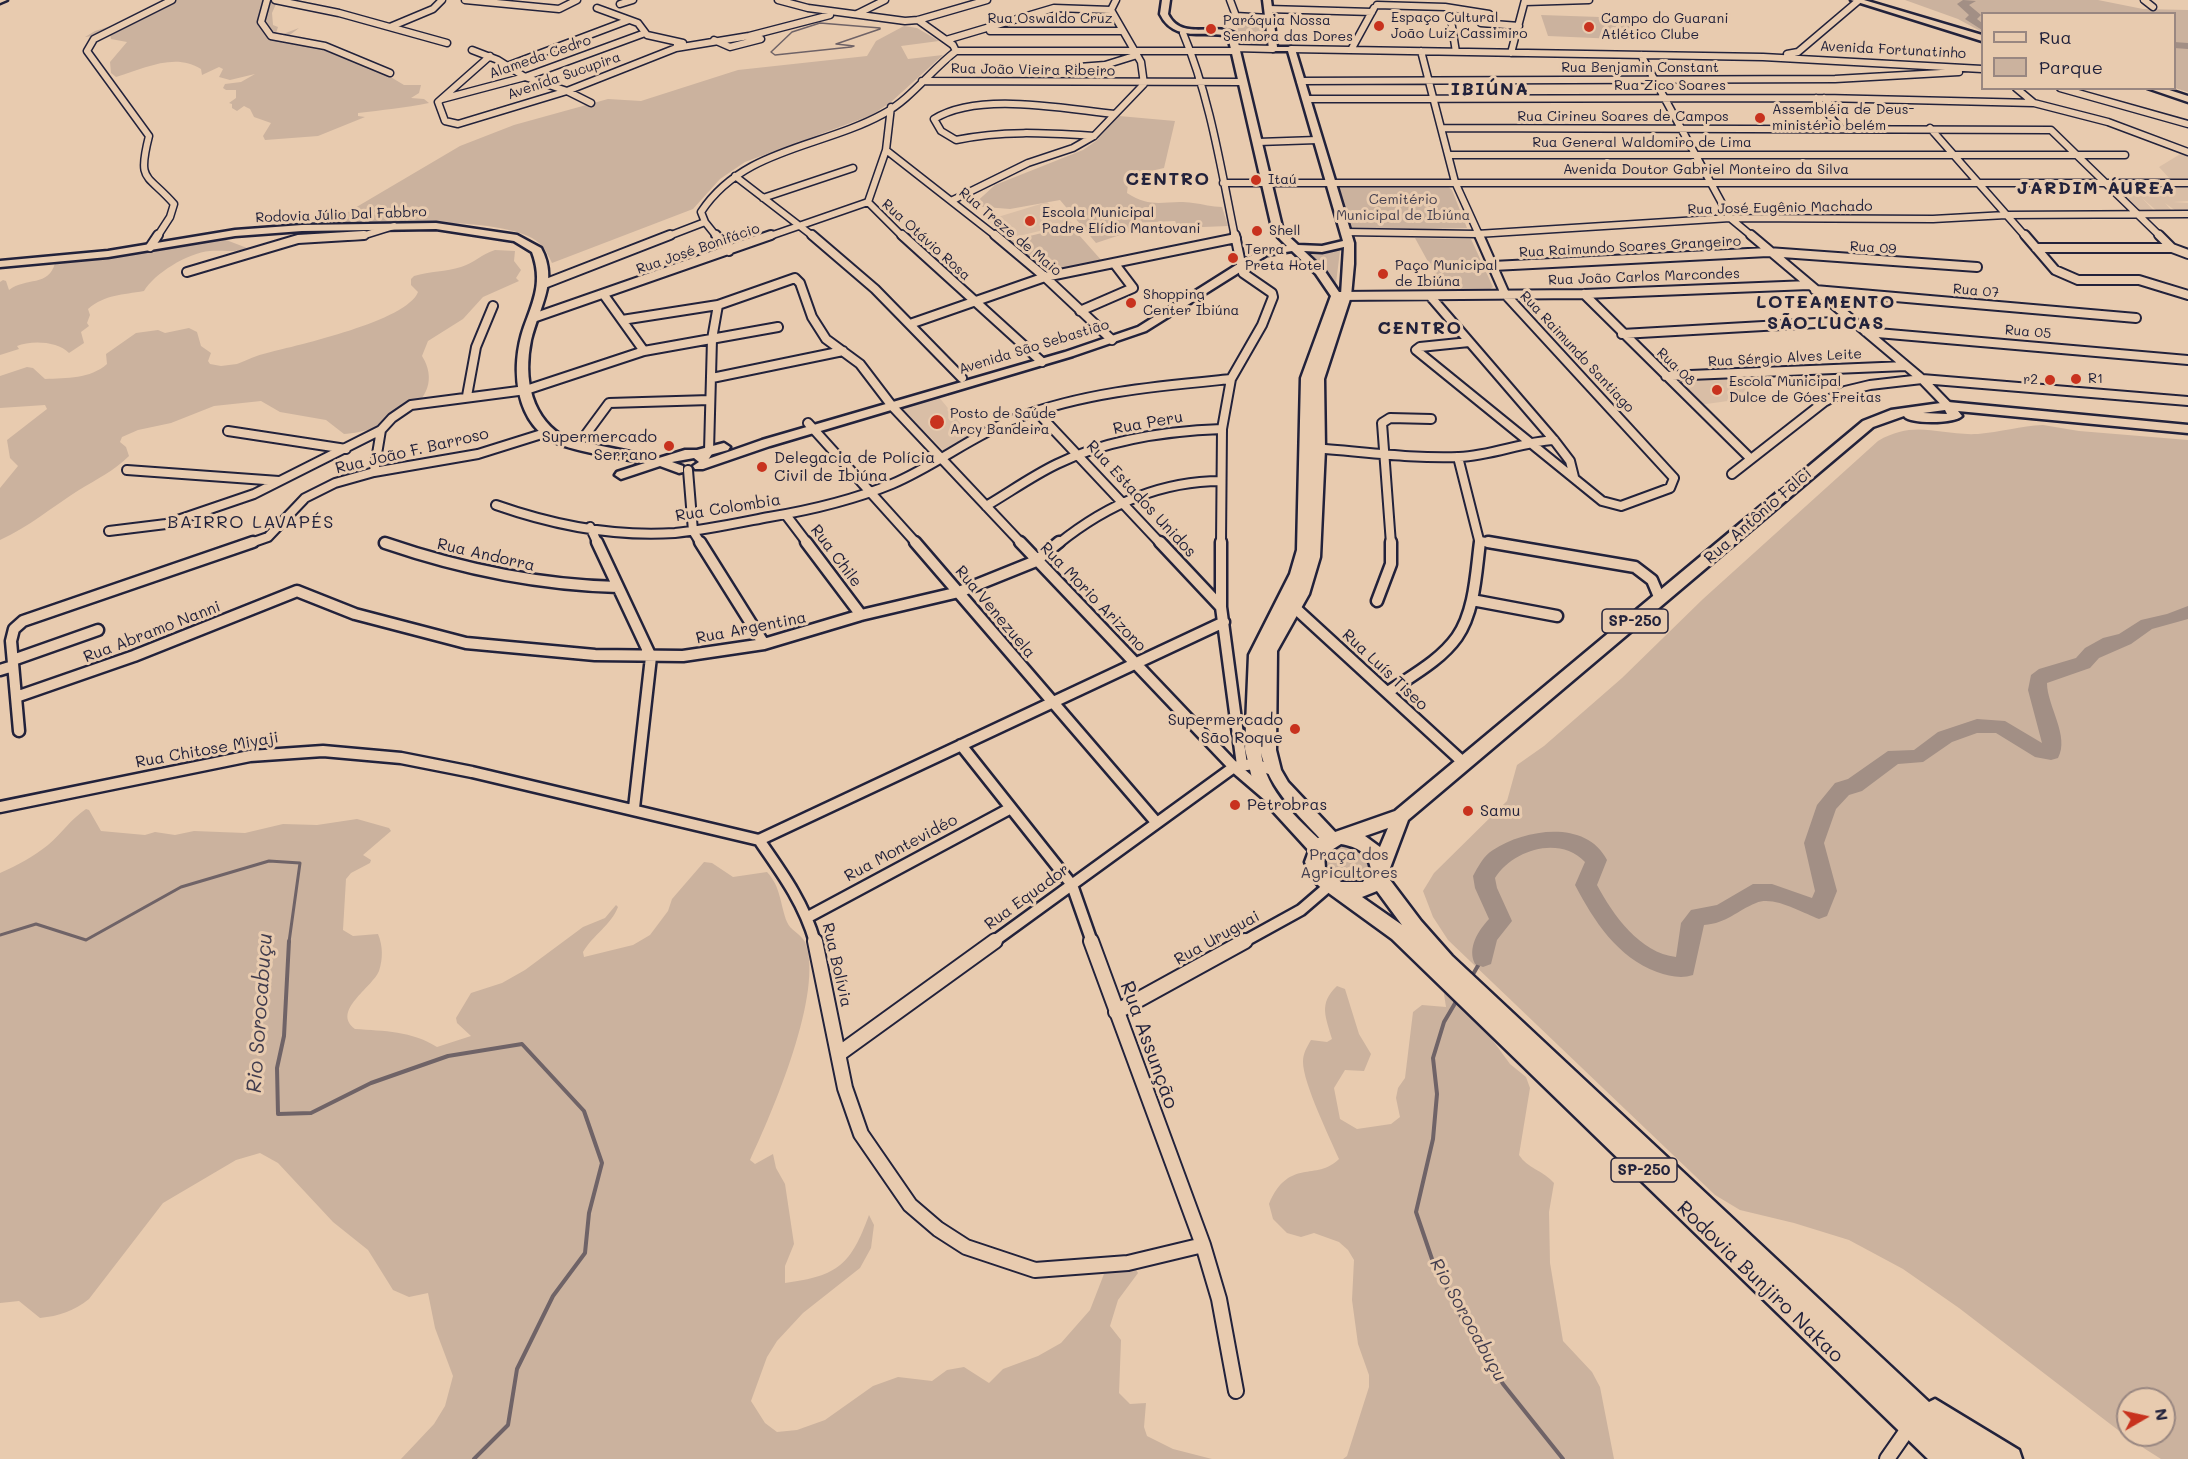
<!DOCTYPE html>
<meta charset="utf-8">
<style>
body{margin:0}
#map{position:relative;width:2188px;height:1459px;overflow:hidden;background:#e8cbaf;font-family:Mali,sans-serif}
canvas{display:block}
.legend{position:absolute;left:1981px;top:12px;width:195px;height:78px;box-sizing:border-box;background:#e8cbaf;border:2px solid #998781;margin:0;padding:8px 10px;list-style:none;font-size:18px;color:#22223b}
.legend li{display:flex;align-items:center;gap:12px;height:30px}
.legend b{width:30px;border:2px solid #998781}
.north{position:absolute;left:2116px;top:1387px;width:60px;height:60px;box-sizing:border-box;background:#e8cbaf;border:2px solid #998781;border-radius:50%;rotate:81deg;font-size:16px;font-weight:700;line-height:24px;text-align:center;color:#22223b}
.north::after{content:'';display:block;margin:auto;width:21px;height:27px;background:#c8321e;clip-path:polygon(50% 0,100% 100%,50% 72%,0 100%)}
</style>
<div id="map">
<canvas width="2188" height="1459"></canvas>
<ul class="legend">
<li><b style="height:8px;background:#e8cbaf"></b>Rua</li>
<li><b style="height:16px;background:#cbb29e"></b>Parque</li>
</ul>
<div class="north">N</div>
</div>
<script>
const ctx = document.querySelector('canvas').getContext('2d');
ctx.lineJoin = 'round';
function fillPath(path, color) { ctx.fillStyle = color; ctx.fill(path, 'evenodd'); }
function trace(path, color, width, dash) { ctx.strokeStyle = color; ctx.lineWidth = width; ctx.lineCap = dash ? 'butt' : 'round'; ctx.setLineDash(dash || []); ctx.stroke(path); }
function label(font, color, halo, rows, align = 'center') {
  ctx.font = font + ' Mali,sans-serif'; ctx.lineWidth = 6; ctx.setLineDash([]); ctx.textBaseline = 'middle'; ctx.strokeStyle = halo; ctx.fillStyle = color; for (const [text, x, y, turn = 0] of rows) {
    ctx.save(); ctx.translate(x, y); ctx.rotate((+turn || 0) * Math.PI / 180); ctx.textAlign = isNaN(turn) ? turn : align; if (halo) ctx.strokeText(text, 0, 0); ctx.fillText(text, 0, 0); ctx.restore();
  }
}
fillPath(new Path2D(`
 M2182,153L2188,155V181L2171,180L2159,167Z
 M2147,187H2185L2188,188V201L2173,202L2188,203V210L2176,211L2165,203L2172,211H2157L2142,198L2154,211H2141L2128,198H2134L2127,197L2118,189Z
 M1047,202L1072,223L1007,239L988,220Z
 M1737,376L1757,397L1699,405L1676,381Z
 M938,396L970,435L945,452L902,409Z`), '#d9bea6');
fillPath(new Path2D(`
 M167,0H271L276,4L272,13L273,25L278,27L276,33L283,34L299,28L287,37L321,45L374,67L404,85H421L419,93L411,98L424,99L429,103C405,108 382,110 358,113V116L365,117L318,136L265,140L263,136L271,123L254,117L250,109L244,106L237,111L232,108V104L229,103L236,98V90H226L223,88L225,84L241,82L255,74L230,80L219,77L223,69L219,67L202,75L201,69C175,52 143,69 116,77L111,73L110,62L127,42L111,39L110,34L85,37L95,31L133,19Z
 M1905,0H2098L2143,9L2188,10V92L2175,88L2174,14H1982V32L1958,19Z
 M1541,15L1629,18L1640,40L1548,36Z
 M1236,20H1267L1271,48L1242,47L1235,35H1239Z
 M904,26L917,28L939,41L901,46L908,59L943,55L891,102L872,115L745,162L720,179L693,209L552,263C547,253 543,244 532,238C491,216 375,222 326,225L460,146L514,125L608,99L641,101L738,70L867,56L876,41Z
 M1119,116L1175,121L1164,168L1129,176L1127,193C1153,210 1166,199 1193,203C1203,204 1212,207 1222,207L1228,226L1178,228L1175,221L1131,223L1129,232L1096,243L1060,200L1010,209L972,206L995,185L1083,150L1096,141Z
 M1338,186H1447L1452,190L1467,228L1353,231Z
 M1071,226L1102,261L1049,273L1009,241Z
 M221,238L247,248C235,253 222,250 210,251C187,253 154,274 144,291C122,295 106,294 88,309L90,315L87,323L89,326L81,332L84,343L69,353C58,341 31,340 17,346L19,349L0,355V282L3,280L6,281L9,290C26,277 49,287 55,263L60,261Z
 M1415,238L1471,239L1493,287L1489,290L1443,289Z
 M495,250L515,251L514,261L521,270L516,278L519,281L483,297L463,319L428,341L422,356C451,403 381,432 344,434L326,420L280,412L261,401L214,406L171,423L138,430L122,437L120,442L126,447L129,456C114,471 97,479 79,490C52,507 29,527 0,540V488L18,466L10,458L7,440L47,409L45,405L0,408V376L27,367L33,368L45,379C67,378 90,379 107,364L106,354L136,333L158,330L165,333L189,328L197,332L201,346L211,353L208,361L210,364L221,366L237,364C247,360 257,355 267,353C298,345 407,321 418,292L411,285V279L414,276C430,271 446,272 461,267C474,263 482,254 495,250Z
 M1340,251L1336,283L1331,282L1308,253Z
 M2043,425L2079,431L2188,440V1459H2161L2131,1440L1959,1308L1903,1269L1849,1240L1794,1223L1740,1210L1715,1195L1448,940L1433,917L1423,891L1434,873L1507,801L1517,765L1544,746L1622,678L1703,599L1878,441C1916,419 1938,436 1978,434C2000,432 2021,426 2043,425ZM2128,1399H2164V1435H2128Z
 M86,809L89,810L101,831L145,835L155,832L175,835L194,831L245,833L283,824L317,825L357,819L389,828L391,831L363,855L371,860L370,863L351,873L346,879L343,930L353,936L378,934C383,946 383,959 379,971C372,988 331,1011 355,1029C384,1031 412,1031 437,1047L471,1036L457,1023L456,1018L471,993L502,983L525,970L583,927L605,918L616,905L618,907C611,925 593,935 583,952L584,957L633,945L650,935L668,911L672,899L704,862L712,863L733,877L767,872C781,887 780,904 787,922C790,930 801,934 805,942C825,991 772,1113 750,1160L755,1164L773,1154L776,1168L785,1184L794,1244L785,1266V1283C839,1276 851,1264 869,1215L874,1225L871,1248L860,1268L803,1313L777,1341L767,1357L751,1401L765,1423L777,1432L797,1430L825,1420L873,1386L898,1377L932,1381L947,1370L964,1367L989,1383L1003,1369L1038,1356L1061,1343L1090,1310L1104,1274L1113,1268H1135L1138,1273L1118,1300L1110,1326L1121,1340L1119,1393L1130,1404L1146,1403L1144,1427L1147,1436L1173,1449L1212,1459H401L434,1424L445,1406L453,1376L435,1328L428,1293L409,1297L393,1290L368,1250L333,1222L278,1163L260,1153L236,1160L163,1203L89,1299C74,1311 59,1316 40,1318L19,1301L0,1303V873C18,865 33,857 48,845C62,833 71,819 86,809Z
 M1346,843L1360,846L1375,870L1363,884L1343,885L1327,875L1322,858L1327,849Z
 M1337,986L1345,989L1359,1034L1371,1054L1364,1071L1345,1070L1334,1088L1340,1119L1357,1129L1391,1124L1400,1117L1396,1098L1398,1088L1405,1078L1413,1012L1422,1005L1446,1007L1444,994L1447,988L1467,1005L1510,1064L1526,1077L1530,1088L1519,1155C1527,1168 1544,1171 1554,1183L1549,1212L1550,1263L1563,1341L1592,1372L1600,1387L1614,1459H1343L1347,1456L1369,1387V1375L1358,1344L1352,1300L1354,1260L1348,1250L1339,1242L1314,1233L1301,1237L1287,1233L1273,1219L1269,1204C1289,1157 1316,1182 1339,1159C1330,1138 1303,1083 1303,1062C1303,1053 1307,1047 1311,1040L1327,1042L1332,1039C1326,1017 1318,1004 1337,986Z`), '#cbb29e');
trace(new Path2D(`
 M820,23L880,28V29L836,44L854,46L851,47L775,55L771,52L792,32Z`), '#6f6367', 1.5);
trace(new Path2D(`
 M0,935L36,924L86,940L181,887L269,861L300,863L289,942`), '#6f6367', 3);
trace(new Path2D(`
 M289,941L284,1036L277,1068L278,1114L311,1113L371,1083L448,1056L522,1044L584,1111L602,1163L589,1213L585,1253L553,1296L517,1369L508,1425L474,1459
 M1472,976L1483,957
 M1457,1000L1444,1022L1433,1058L1437,1094L1433,1139L1416,1212L1432,1259L1461,1316L1503,1384L1563,1459`), '#6f6367', 4);
fillPath(new Path2D(`
 M1963,0L1976,1L1969,5L1981,15L1977,19L1982,23V30L1965,19L1969,15L1957,4Z
 M2174,42L2188,43V49L2174,48Z
 M2188,606V619L2152,629L2131,644L2099,658L2090,668L2047,683C2047,706 2070,736 2058,758L2051,760L2035,757L1996,733H1977L1952,742L1923,762L1898,764L1862,791L1849,795L1836,809L1824,843L1837,891L1827,916L1819,919C1803,913 1773,895 1756,903C1736,911 1728,923 1704,925L1693,975C1681,979 1669,976 1657,972C1617,957 1594,921 1575,885L1585,862C1559,835 1513,850 1495,878L1497,888L1512,921L1497,940L1491,964L1483,967L1475,964C1467,948 1478,931 1489,919L1475,888L1473,876C1478,867 1484,855 1493,850C1525,829 1586,819 1607,860L1597,885C1613,915 1640,953 1676,957L1681,923L1691,910L1717,905L1753,884H1772L1812,898L1815,891L1804,843L1817,805L1835,783L1848,779L1888,751L1914,750L1938,732L1977,719L2005,721L2042,743L2028,690L2031,675L2039,669L2076,658L2085,648L2103,638L2119,634L2141,620L2167,614Z`), '#a28f85');
const streetFar3 = new Path2D(`
 M267,0L261,22L271,36L325,46L390,73
 M275,0L339,13L447,43
 M465,0L559,9L577,0
 M778,0L808,8L905,21L918,20L987,0
 M1230,0L1236,16L1269,18
 M2144,0L2153,7
 M1525,2L1589,0
 M620,4L633,0
 M1377,5L1445,7L1489,14
 M597,8L638,23L647,35L683,43
 M1449,8L1456,52
 M1268,9L1372,12
 M857,14L885,0
 M1481,23L1519,26
 M390,27L433,9L442,0
 M990,31H1121
 M1183,33C1210,97 1221,169 1235,237
 M714,40L730,47L761,39
 M946,40L1054,8L1111,10
 M676,48L749,36L830,15
 M1235,48L1273,49
 M1291,49L1763,57L1982,69
 M472,50L498,60L525,77L567,91L591,103
 M1351,50L1374,8
 M956,51H1236
 M1421,51L1455,182L1480,237
 M1511,53L1525,0
 M1787,54L1798,52L1858,1
 M1641,55L1730,218L1753,237
 M490,56L438,102L445,121L458,124L567,91L676,48L678,42
 M507,66L629,20
 M1079,67L1105,65L1134,56
 M922,81L1242,82
 M1300,81L1835,79L1959,72
 M2016,88L2034,103L2108,122L2188,152
 M2060,88L2188,124
 M1816,98L1839,128
 M1824,98L1850,128
 M442,99L525,77L645,33
 M1306,99L1824,98L2034,103
 M891,107L886,150L868,202L903,237
 M1442,128L2051,130L2161,237
 M1930,128L2026,237
 M1094,136C1046,133 1003,130 956,140L941,131L934,119C979,91 1064,109 1115,114
 M1258,142L1317,140
 M886,150L997,237
 M1448,155H2125
 M735,176L814,237
 M1223,183H2188
 M763,198L853,168
 M953,200L1028,163L1073,148L1094,136L1144,84L1141,62L1111,10L1116,0
 M1345,232L1477,234L1730,218L1933,219L2006,215L2188,214
 M157,237L170,217L174,204C147,173 137,183 149,136L87,51L94,39L172,0
 M341,237L362,236L394,226
 M666,237L705,222
 M717,237L705,222L701,212C743,148 821,148 883,114C911,99 931,70 956,51L953,45L918,20
 M767,237L868,202`);
const streetFar2 = new Path2D(`
 M716,235L729,251
 M812,235L875,289L962,378
 M902,235L1042,362
 M995,235L1045,277L1112,340
 M1751,235L1922,379L1948,406
 M2025,235L2055,270L2078,280H2139L2188,295
 M2159,235L2172,248L2188,254
 M150,247L158,235
 M2036,248H2172
 M1493,266L1768,252L1977,267
 M187,272L298,239L364,235
 M544,284L670,235
 M1815,290L2136,318
 M1584,294L1751,459
 M604,295L644,351
 M1338,296L1584,294L1809,285
 M1430,296L1554,440L1570,461L1574,477
 M1080,311L1133,288L1114,263
 M536,317L771,235
 M622,320L718,305L795,278L800,283L812,317L826,339L860,364L892,406L1022,544
 M910,324L1045,277L1236,238
 M1866,332L2188,360
 M1622,334L1852,321
 M1469,342L1420,347L1416,350L1602,501L1621,506L1670,488L1674,478L1505,294L1479,235
 M1666,376L1906,366
 M712,378L843,351
 M467,396L476,347L493,306
 M1037,412L1161,544
 M808,423L917,544
 M228,431L346,449
 M578,445L609,403L710,400
 M1311,448C1359,451 1411,459 1459,457C1491,456 1522,442 1554,440
 M1458,457L1480,544
 M704,459L709,451L712,339L718,305
 M127,470L279,481
 M688,470L693,531L701,544
 M374,472L381,430L392,418L411,405L526,390L644,351L778,327
 M1732,474L1824,402L1845,391L1870,385L1922,379L2188,401
 M496,505C553,525 615,537 675,533C706,530 738,523 769,517C811,510 853,500 892,484C935,466 973,435 1017,418C1085,392 1159,386 1231,379
 M986,506C1010,492 1032,476 1057,464C1108,439 1166,431 1222,429
 M786,515L808,544
 M590,527L598,544
 M109,531L166,524L254,494L381,430
 M1480,541L1497,544
 M385,543L387,544
 M248,544L268,537L305,498L335,483L374,472L478,454L545,433
 M1058,544C1105,506 1159,481 1221,481
 M1221,544L1222,429L1231,379L1262,325L1273,297L1272,293L1243,273L1235,235
 M1391,544L1382,423L1390,418L1431,419`);
const streetFar1 = new Path2D(`
 M597,542L651,657L634,808
 M700,542L764,644
 M806,542L861,615
 M915,542L1156,822
 M1020,542L1234,767L1269,797
 M1160,542L1221,607
 M1221,542V607L1242,765
 M1488,542L1635,567L1652,580L1660,599
 M385,543C461,569 537,585 618,587
 M1472,600L1557,616
 M1377,601L1391,564V542
 M1287,604L1294,607L1465,764
 M13,660L98,630
 M0,670L13,666
 M1388,692C1411,676 1440,661 1457,637C1475,611 1476,572 1480,542
 M16,697L134,656L297,591L355,614L466,643L595,655L683,656L764,644L861,615L959,592L1036,561L1059,542
 M19,731L11,641L14,629L23,621L253,542
 M961,745L1072,885L1092,942
 M0,807L250,756L323,751L401,758L472,772L759,840C782,873 804,903 815,942
 M759,840L1224,622
 M808,917L1011,808
 M993,942L1234,767L1253,764L1273,770
 M1243,942L1301,910L1330,885`);
const street = new Path2D(`
 M815,941L845,1088L861,1134L910,1205L938,1229L966,1247L1035,1270L1128,1263L1203,1245
 M1091,941L1203,1245L1219,1299L1236,1391
 M1116,1012L1245,941
 M840,1053L995,941
 M1887,1459L1910,1426`);
const secondary = new Path2D(`
 M0,0H7L0,3Z
 M1162,0H1170L1168,14C1182,42 1215,21 1236,34L1283,231L1298,245L1322,246L1343,241L1288,51H1273L1269,49L1263,0H1271L1277,47H1291L1295,49L1354,243V264L1351,296L1324,379L1325,449L1320,557L1309,594L1277,651L1276,750L1281,770L1288,782L1337,834L1339,839L1337,844L1331,845L1325,844C1300,816 1270,791 1261,753C1266,792 1297,818 1324,844L1326,849L1324,854L1318,855L1312,854L1270,808L1252,778L1245,749L1249,655L1290,574L1297,550L1301,378L1331,296L1316,274L1292,251L1267,255L1146,331L1073,356L770,446L703,469H695L693,466L699,462L694,458L672,462L683,466V472L679,473L660,466L621,479L615,475L617,472L645,463C619,457 584,454 559,444C514,426 510,367 524,327C534,300 543,281 532,252L514,241L436,229L302,231L235,236L108,257L0,267V261L108,251L235,230L302,225L436,223L517,235L541,248C559,281 539,307 531,340C523,379 531,420 568,439L659,458L685,450H697L724,443L730,447L728,450L706,456L708,459L762,440L1065,352L1138,327L1260,250L1287,246L1273,232L1228,36C1204,30 1174,43 1160,14ZM1344,247L1341,295L1324,270L1304,251L1322,252Z`);
const primary = new Path2D(`
 M1851,0H1864L1982,35V41Z
 M2147,88H2163L2188,96V102Z
 M1948,402L2188,425V433L1958,411L1962,416C1954,424 1908,424 1904,416L1873,427L1408,820L1387,876L1421,921L1452,956L1929,1402L1935,1399L2019,1450L2022,1459H1928L1392,939L1319,886L1311,877L1305,862L1311,846L1318,838L1395,811L1863,421L1891,410ZM1945,410L1947,414L1923,413ZM1388,828L1380,847L1365,836ZM1341,844C1357,847 1368,852 1371,869L1363,882H1341L1325,868L1324,855ZM1377,891L1402,925L1362,897Z`);
trace(streetFar3, '#22223b', 9);
trace(streetFar2, '#22223b', 12);
trace(streetFar1, '#22223b', 15);
trace(street, '#22223b', 18);
trace(secondary, '#22223b', 5);
trace(primary, '#22223b', 5);
trace(streetFar3, '#e8cbaf', 6);
trace(streetFar2, '#e8cbaf', 8);
trace(streetFar1, '#e8cbaf', 10);
trace(street, '#e8cbaf', 14);
fillPath(secondary, '#e8cbaf');
fillPath(primary, '#e8cbaf');
for (const [x, y, r, color] of [
 [1379,26,6,"#c8321e"],
 [1589,27,6,"#c8321e"],
 [1211,29,6,"#c8321e"],
 [1760,118,6,"#c8321e"],
 [1256,180,6,"#c8321e"],
 [1030,221,6,"#c8321e"],
 [1257,231,6,"#c8321e"],
 [1233,258,6,"#c8321e"],
 [1383,274,6,"#c8321e"],
 [1131,303,6,"#c8321e"],
 [2076,379,6,"#c8321e"],
 [2050,380,6,"#c8321e"],
 [1717,390,6,"#c8321e"],
 [937,422,8,"#c8321e"],
 [669,446,6,"#c8321e"],
 [762,467,6,"#c8321e"],
 [1295,729,6,"#c8321e"],
 [1235,805,6,"#c8321e"],
 [1468,811,6,"#c8321e"]
]) { const dot = new Path2D(); dot.arc(x, y, r, 0, 2 * Math.PI); ctx.fillStyle = color; ctx.fill(dot); trace(dot, '#e8cbaf', 2); }
label('14px', '#22223b', '#e8cbaf', [
 ["Espaço Cultural",1391,18],
 ["João Luiz Cassimiro",1391,34],
 ["Campo do Guarani",1601,19],
 ["Atlético Clube",1601,35],
 ["Paróquia Nossa",1223,21],
 ["Senhora das Dores",1223,37],
 ["Assembléia de Deus-",1772,110],
 ["ministério belém",1772,126],
 ["Itaú",1268,180],
 ["Escola Municipal",1042,213],
 ["Padre Elídio Mantovani",1042,229],
 ["Shell",1269,231],
 ["Terra",1245,250],
 ["Preta Hotel",1245,266],
 ["Paço Municipal",1395,266],
 ["de Ibiúna",1395,282],
 ["Shopping",1143,295],
 ["Center Ibiúna",1143,311],
 ["R1",2088,379],
 ["r2",2038,380,"right"],
 ["Escola Municipal",1729,382],
 ["Dulce de Góes Freitas",1729,398],
 ["Posto de Saúde",950,414],
 ["Arcy Bandeira",950,430]
], 'left');
label('14px', '#22223b', '#e8cbaf', [
 ["Rua Oswaldo Cruz",1050,19],
 ["Avenida Fortunatinho",1893,50,3],
 ["Alameda Cedro",540,57,-19],
 ["Rua Benjamin Constant",1640,68],
 ["Rua João Vieira Ribeiro",1033,70,1],
 ["Avenida Sucupira",564,76,-19],
 ["Rua Zico Soares",1670,86],
 ["Rua Cirineu Soares de Campos",1623,117],
 ["Rua General Waldomiro de Lima",1642,143],
 ["Avenida Doutor Gabriel Monteiro da Silva",1706,170],
 ["Rua José Eugênio Machado",1780,208,-1],
 ["Rodovia Júlio Dal Fabbro",341,215,-2],
 ["Rua Treze de Maio",1010,232,40],
 ["Rua Otávio Rosa",926,240,42],
 ["Rua Raimundo Soares Grangeiro",1630,247,-3],
 ["Rua 09",1873,248,4],
 ["Rua José Bonifácio",698,249,-19],
 ["Rua João Carlos Marcondes",1644,277,-2],
 ["Rua 07",1976,291,5],
 ["Rua 05",2028,332,5],
 ["Avenida São Sebastião",1034,347,-17],
 ["Rua Raimundo Santiago",1577,352,47],
 ["Rua Sérgio Alves Leite",1785,358,-3],
 ["Rua 08",1676,367,44]
]);
label('14px', '#443f4f', '#e8cbaf', [
 ["Cemitério",1403,200],
 ["Municipal de Ibiúna",1403,216]
]);
for (const [x, y, w] of [
 [1635,621,66],
 [1644,1170,66]
]) { const box = new Path2D(); box.roundRect(x - w / 2, y - 12, w, 24, 4.5); ctx.fillStyle = '#e8cbaf'; ctx.fill(box); trace(box, '#22223b', 1.5); }
label('bold 15px', '#22223b', null, [
 ["SP-250",1635,621],
 ["SP-250",1644,1170]
]);
label('16px', '#22223b', '#e8cbaf', [
 ["Rua Peru",1148,423,-10],
 ["Rua João F. Barroso",412,451,-13],
 ["Rua Estados Unidos",1141,499,47],
 ["Rua Colombia",728,508,-9],
 ["Rua Antônio Falci",1758,516,-41],
 ["Rua Andorra",486,555,13],
 ["Rua Chile",836,556,53],
 ["Rua Morio Arizono",1093,597,46],
 ["Rua Venezuela",995,612,50],
 ["Rua Argentina",751,628,-11],
 ["Rua Abramo Nanni",152,632,-21],
 ["Rua Luís Tiseo",1385,670,43],
 ["Rua Chitose Miyaji",207,750,-10],
 ["Rua Montevidéo",901,848,-28],
 ["Rua Equador",1027,897,-36],
 ["Rua Uruguai",1217,938,-29],
 ["Rua Bolívia",837,965,77]
]);
label('16px', '#22223b', '#e8cbaf', [
 ["Supermercado",657,437,"right"],
 ["Serrano",657,455,"right"],
 ["Delegacia de Polícia",774,458],
 ["Civil de Ibiúna",774,476],
 ["Supermercado",1283,720,"right"],
 ["São Roque",1283,738,"right"],
 ["Petrobras",1247,805],
 ["Samu",1480,811]
], 'left');
label('16px', '#443f4f', '#e8cbaf', [
 ["Praça dos",1349,855],
 ["Agricultores",1349,873]
]);
ctx.letterSpacing = '1.5px';
label('bold 18px', '#22223b', '#e8cbaf', [
 ["IBIÚNA",1490,89],
 ["CENTRO",1168,179],
 ["JARDIM ÁUREA",2096,188],
 ["LOTEAMENTO",1826,302],
 ["SÃO LUCAS",1826,323],
 ["CENTRO",1420,328]
]);
ctx.letterSpacing = '0px';
ctx.letterSpacing = '1.5px';
label('18px', '#22223b', '#e8cbaf', [
 ["BAIRRO LAVAPÉS",251,522]
]);
ctx.letterSpacing = '0px';
label('italic 18px', '#423d4e', '#e8cbaf', [
 ["Rio Sorocabuçu",1468,1320,61]
]);
label('20px', '#22223b', '#e8cbaf', [
 ["Rua Assunção",1149,1045,70],
 ["Rodovia Bunjiro Nakao",1760,1282,44]
]);
label('italic 21px', '#423d4e', '#e8cbaf', [
 ["Rio Sorocabuçu",260,1013,-86]
]);
</script>
